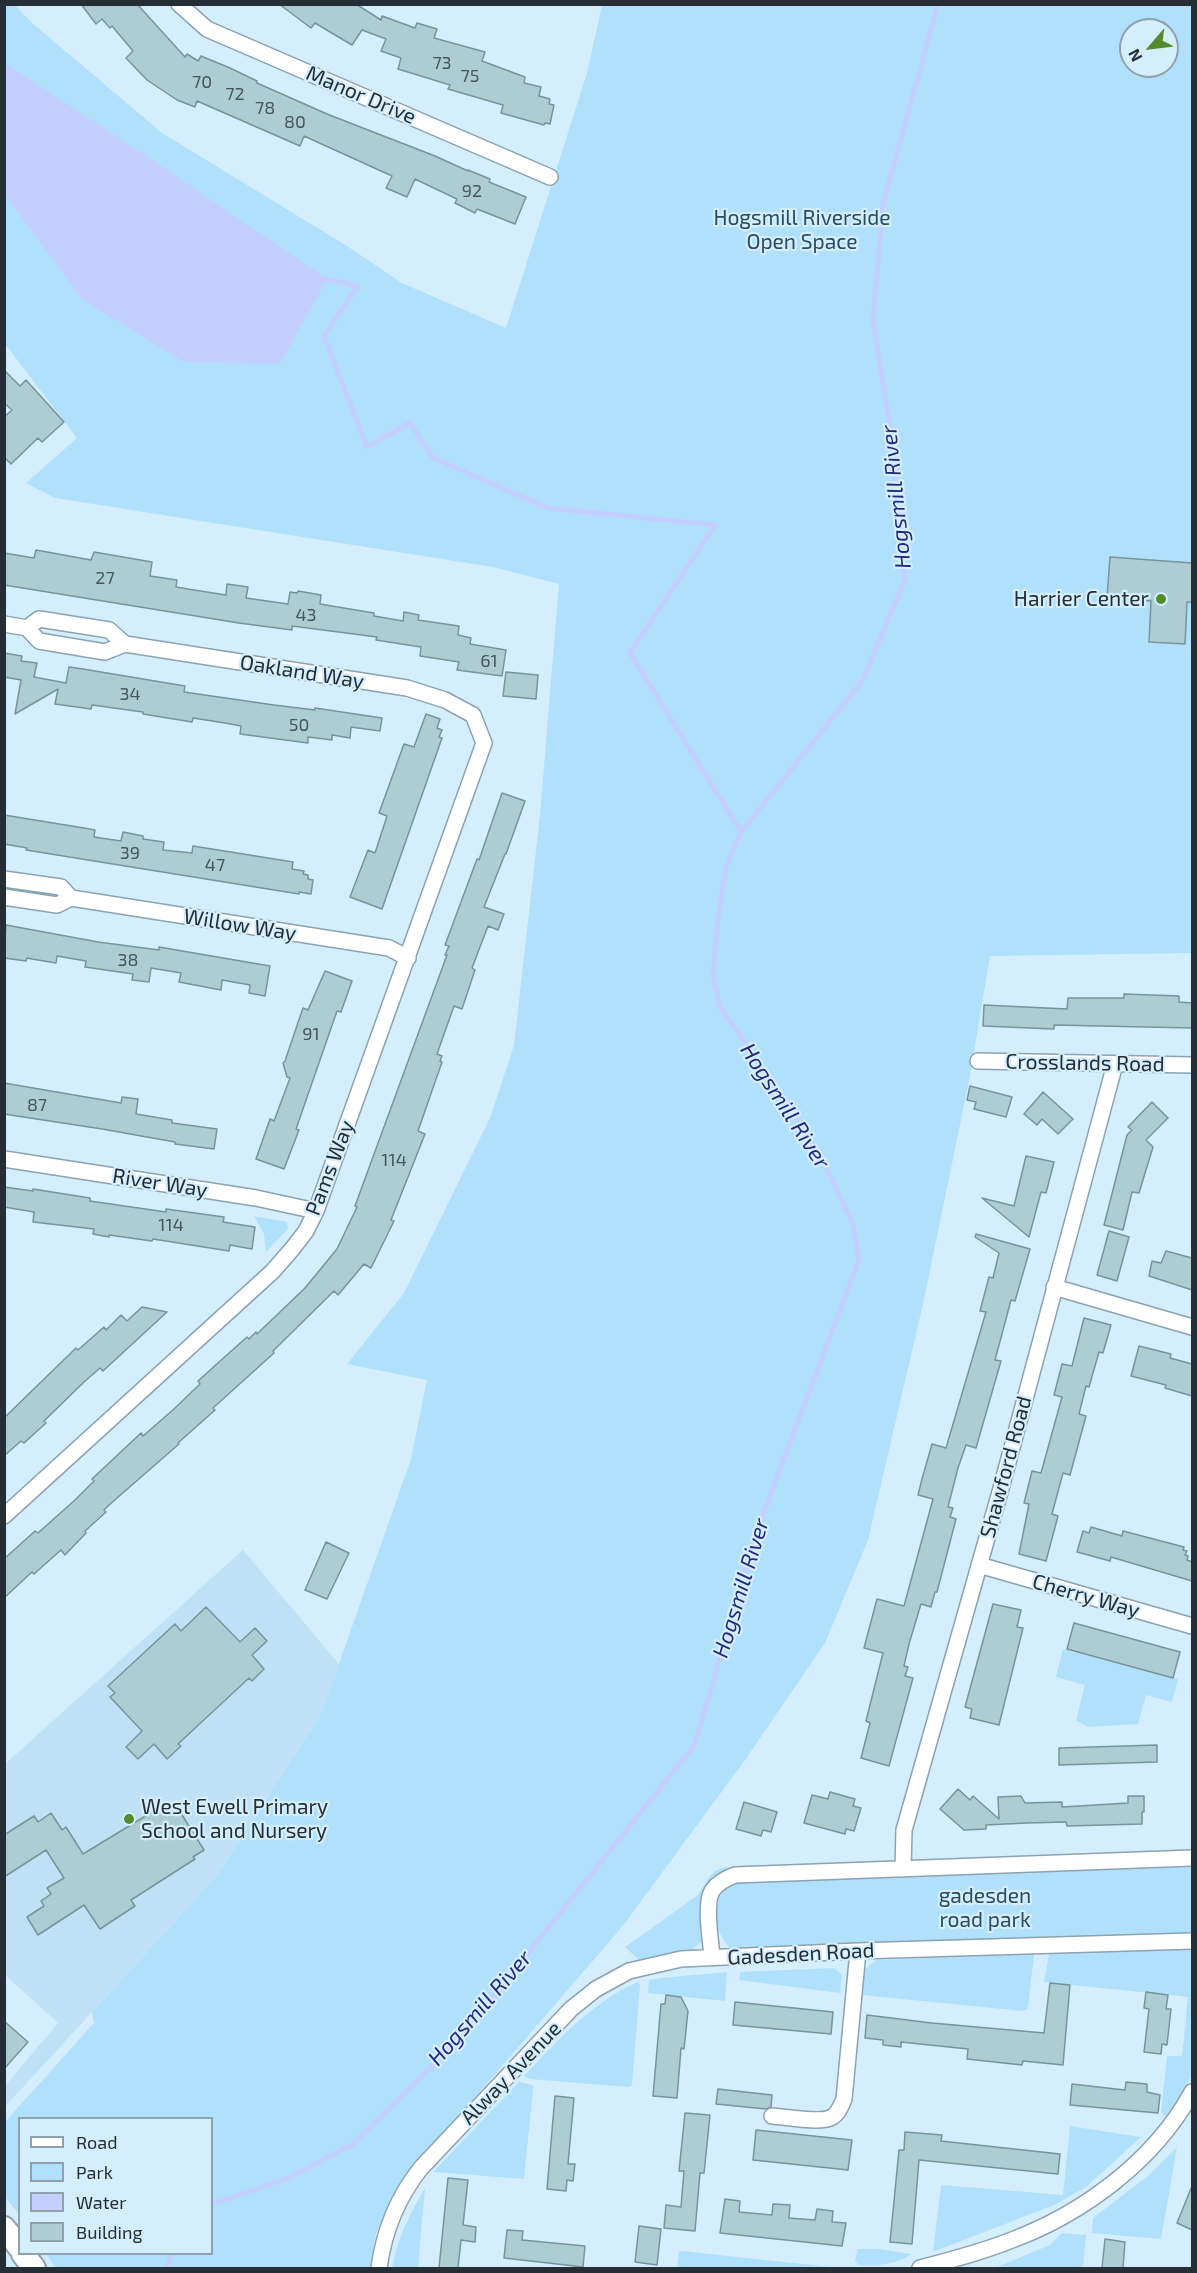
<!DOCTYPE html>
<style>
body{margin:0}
#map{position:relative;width:1197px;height:2273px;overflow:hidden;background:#d4eefe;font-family:"Exo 2",sans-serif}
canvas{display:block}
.frame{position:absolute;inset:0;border:6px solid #242e34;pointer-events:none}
.legend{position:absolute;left:18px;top:2117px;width:195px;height:138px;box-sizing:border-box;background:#d4eefe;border:2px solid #8ea1ad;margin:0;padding:8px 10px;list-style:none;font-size:18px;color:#242e34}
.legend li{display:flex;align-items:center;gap:12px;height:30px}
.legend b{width:30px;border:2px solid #8ea1ad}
.north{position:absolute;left:1119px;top:18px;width:60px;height:60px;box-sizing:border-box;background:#d4eefe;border:2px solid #8ea1ad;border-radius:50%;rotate:242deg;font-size:16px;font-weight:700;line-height:24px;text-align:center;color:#242e34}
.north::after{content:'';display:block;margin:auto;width:21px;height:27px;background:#538d2b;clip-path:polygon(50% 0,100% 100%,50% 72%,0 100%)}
</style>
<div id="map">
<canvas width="1197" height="2273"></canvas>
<div class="frame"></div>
<ul class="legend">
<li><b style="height:8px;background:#fff"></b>Road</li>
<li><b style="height:16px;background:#b1e0fc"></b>Park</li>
<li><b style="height:16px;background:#c3cfff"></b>Water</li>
<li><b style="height:16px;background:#adccd4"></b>Building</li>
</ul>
<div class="north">N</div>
</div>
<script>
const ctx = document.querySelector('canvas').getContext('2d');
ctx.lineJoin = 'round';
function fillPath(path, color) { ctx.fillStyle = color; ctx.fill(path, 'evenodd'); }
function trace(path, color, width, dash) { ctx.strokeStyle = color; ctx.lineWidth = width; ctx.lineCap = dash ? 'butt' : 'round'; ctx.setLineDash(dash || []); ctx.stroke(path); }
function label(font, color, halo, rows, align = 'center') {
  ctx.font = font + ' "Exo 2",sans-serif'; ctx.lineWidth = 4.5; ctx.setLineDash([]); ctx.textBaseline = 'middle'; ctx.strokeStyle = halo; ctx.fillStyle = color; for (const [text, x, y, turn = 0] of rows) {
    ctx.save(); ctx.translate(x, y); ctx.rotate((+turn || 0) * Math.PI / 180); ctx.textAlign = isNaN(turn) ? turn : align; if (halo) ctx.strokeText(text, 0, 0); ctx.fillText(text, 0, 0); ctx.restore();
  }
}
fillPath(new Path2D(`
 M243,1550L339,1664L322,1712L218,1874L5,2107V2086L58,2023L5,1975V1764Z`), '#c0e1f5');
fillPath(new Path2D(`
 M5,5H15L31,22L162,133L347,246L402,283L506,328L587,73L602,5H1192V953L990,956L969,1081L923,1304L868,1540L825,1643L745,1760L622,1927L401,2183L376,2233L370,2268H56L46,2254H212V2118H20L19,2214L5,2197V2122L94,2023L92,2012L218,1874L322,1712L411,1459L427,1380L347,1364L404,1293L490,1118L514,1045L540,815L559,584L493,567L55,498L26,483L77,438L5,344ZM1131,30H1167V66H1131Z
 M254,1216L287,1222L288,1229L266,1252L264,1234Z
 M1063,1649L1178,1679L1172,1702L1146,1695L1138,1724L1088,1727L1076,1720L1085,1685L1056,1677Z
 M725,1867L730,1868L713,1876L707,1885L704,1936L701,1942L690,1951L641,1962L625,1947L698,1895L709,1877L715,1871Z
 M1192,1867V1935L740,1950L729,1947C711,1927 709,1894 737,1882Z
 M1192,1949V2075L1180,2098L1166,2117L1161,2112L1167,2056H1182L1188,1997L1044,1982L1049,1954Z
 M1034,1954L1028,2008L1023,2011L862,1995L865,1969L876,1960Z
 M834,1968L842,1975L840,1993L739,1980L740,1972Z
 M727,1972L725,2001L648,1993L649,1980L661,1978Z
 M638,1982L640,1985L632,2085L629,2087L530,2079L524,2076C558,2040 592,2002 638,1982Z
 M519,2082L533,2085V2090L524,2179L433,2172Z
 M1070,2126L1141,2137L1086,2187L1054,2205L933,2252L941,2185L1063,2195Z
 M1177,2147L1161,2239L1092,2233L1093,2218L1149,2175Z
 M425,2188L418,2268H392C397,2239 410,2213 425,2188Z
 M1062,2233L1086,2235L1083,2268H995L1050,2245Z
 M858,2249H879L911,2254C900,2264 872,2267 858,2265L855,2260Z
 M682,2251L840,2268H677L679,2252Z`), '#b1e0fc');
fillPath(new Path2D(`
 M5,63L157,163L327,279L280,364L184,362L83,300L5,195Z`), '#c3cfff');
trace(new Path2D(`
 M327,279L358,286L324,336L367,447L410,423L433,458L548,508L715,525L630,653L741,832
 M212,2204L288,2178L353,2144L460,2038L694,1746L763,1514L859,1260L853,1224L828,1171L802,1124L720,1007L713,975L718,918L726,866L741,832L862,681L905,580L892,441L873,320L883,204L938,4
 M166,2268L172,2254`), '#c3cfff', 5);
const building = new Path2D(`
 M81,4H137L185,57L187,54L198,61L201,56L230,68L257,81V83L327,114L435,156L468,171V170L490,179L489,182L526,197L515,224L477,209L475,213L455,203L457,199L415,179L407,197L386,188L392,176L304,136L300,146L197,101L195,107L177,100L147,80L126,58L133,51L112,26L110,28L102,19L96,24Z
 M279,4H356L381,20L382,16L415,28L417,23L437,29L434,38L485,52L482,61L525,77L524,83L541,87L539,96L550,99L549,104L554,105L550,124L545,123L544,125L501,113L503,105L448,89L450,85L398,69L401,58L381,51L386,39L362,30L352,45L315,23L311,28Z
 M4,370L20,386L26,380L64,422L42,442L38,438L11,464L4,457V417L12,410L4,403Z
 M36,550L91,560L94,552L152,562L150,576L177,580L176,587L194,590L226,595L227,584L248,587L246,598L288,604L290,592L297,593L298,591L321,595L320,604L374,613V616L403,621L404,612L419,615L418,620L459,626L458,635L471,638L470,644L506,650L502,676L457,670L459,662L420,656L421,647L376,640L377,637L292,626V630L239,623L4,585V553L34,558Z
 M1110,557L1192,563V602H1187L1185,644L1149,642L1151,601L1107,598Z
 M4,653L22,656L21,661L37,663L34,677L66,683L69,667L83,669L185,686L184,692L274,705L315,710V708L382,718L380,731L351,727L350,738L332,735V740L308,737V743L240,734L241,726L225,723L193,718L192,722L143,714V712L92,705L91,709L55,704L58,689L15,714L21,680L4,677Z
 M506,672L538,675L536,699L503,696Z
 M426,714L440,719L437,728L442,730L439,737L442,738L382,909L350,897L368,850L375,853L387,816L379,813L404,744L414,747Z
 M502,793L525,801L506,854H505L484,907L504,914L498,930L488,926L472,968L475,970L462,1009L454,1006L437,1054L442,1056L440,1061L442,1062L418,1131L425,1134L391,1220L394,1221L371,1268L364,1264L338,1295L334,1291L273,1351L274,1353L213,1408L215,1410L178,1443L179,1444L109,1505L104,1510L106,1512L85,1531L86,1533L65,1555L61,1550L34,1574L32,1572L4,1598V1559L35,1531L38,1533L75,1500L94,1481L92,1479L141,1433L143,1436L174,1409L200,1384L198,1381L219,1362L247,1337L249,1339L256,1332L257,1334L305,1288L337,1249L357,1207L355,1206L447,955H445L449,946L445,945L477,859L479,860Z
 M4,815L84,828L95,830L94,837L121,841L123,832L143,836V839L164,842L163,850L192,853L193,846L293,862L292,869L304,871L303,874L308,875V879L313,880L311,894L299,892V894L26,850L27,848L4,844Z
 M6,925L98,942L159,950V947L270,966L265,996L249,993L250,985L222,980L221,990L179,982L181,973L151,968L149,982L132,980L133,974L85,967L86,961L57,956L56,963L32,959L27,958L26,961L4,958Z
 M325,971L352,981L341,1012L337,1011L296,1129L299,1130L284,1169L256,1159L270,1119L274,1121L290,1078L287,1077L283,1063L285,1061L303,1008L308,1010Z
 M1124,994L1179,996V1002L1192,1003V1028L1054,1025V1029L983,1026L984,1005L1067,1009L1068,998H1124Z
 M4,1083L121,1103L122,1097L138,1099L136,1114L172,1120V1123L217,1129L214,1149L175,1144V1142L102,1129L4,1114Z
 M970,1086L1012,1097L1006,1117L974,1109L976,1102L967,1100Z
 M1043,1092L1073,1119L1058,1134L1042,1119L1037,1125L1024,1114Z
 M1152,1102L1168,1118L1146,1140L1153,1147L1139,1193L1132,1192L1123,1230L1104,1225L1127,1135L1132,1130L1128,1127Z
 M1026,1156L1054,1162L1046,1193L1041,1192L1029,1237L982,1198L1014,1206Z
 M4,1187L33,1191V1189L90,1198V1201L166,1212V1209L224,1217L223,1222L255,1227L252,1249L230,1245L229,1251L153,1239L152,1241L109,1235V1237L93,1234L94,1229L33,1222L34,1212L4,1207Z
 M1109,1231L1129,1237L1117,1281L1097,1275Z
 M976,1234L1030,1249L1015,1301L1011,1300L1006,1319L995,1360L1001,1361L976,1448L966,1445L958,1468L948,1507L953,1508L950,1517L956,1519L937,1592H935L931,1607L921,1604L909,1644L904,1666L908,1667L905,1676L913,1678L889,1766L861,1758L870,1723L866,1721L883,1653L864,1648L877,1599L904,1606L933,1499L918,1495L922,1479L932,1444L946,1448L986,1312L980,1311L989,1277L993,1278L999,1253L975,1237Z
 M1166,1251L1192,1258V1290L1149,1276L1152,1261L1161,1263Z
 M142,1307L167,1312L103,1371L100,1368L84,1382L44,1421L46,1423L24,1443L21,1441L4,1456V1418L76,1348L78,1350L104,1327L106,1330L121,1315L127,1321Z
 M1084,1318L1111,1325L1103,1353L1099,1352L1089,1387L1086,1386L1079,1414L1086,1416L1070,1475L1063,1473L1052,1514L1058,1516L1046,1561L1019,1554L1029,1504L1024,1503L1032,1471L1041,1473L1062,1397L1054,1395L1062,1364L1072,1366Z
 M1139,1346L1171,1354L1170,1358L1192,1364V1396L1165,1388L1166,1385L1131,1376Z
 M1091,1527L1122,1536L1123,1531L1184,1547L1183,1550L1187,1551L1185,1555L1188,1556L1187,1560L1192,1562V1581L1111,1557L1110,1561L1077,1552L1083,1531L1089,1533Z
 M326,1542L349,1553L327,1599L305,1590Z
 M993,1604L1021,1610L1017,1627L1023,1628L999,1725L970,1718L972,1709L965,1707Z
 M206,1607L240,1642L255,1628L267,1641L252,1655L264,1669L252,1681L249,1678L178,1744L181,1746L167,1759L154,1744L138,1759L126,1747L142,1731L110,1697L115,1693L108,1686L175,1624L181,1631Z
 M1074,1623L1180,1652L1173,1678L1067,1649Z
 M1157,1745V1762L1059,1765V1748Z
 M958,1789L970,1800L973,1796L999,1819L998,1797L1021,1796L1025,1803L1062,1802V1807L1128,1803V1796H1144V1812H1142V1824L1067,1826L1066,1822L1026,1823L986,1825V1829L964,1830L940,1809Z
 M830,1792L855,1799L853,1806L861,1808L854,1831L846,1829L845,1834L804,1823L812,1795L828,1799Z
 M744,1802L777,1812L771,1832L763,1830L761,1836L736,1829Z
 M162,1806L167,1813L177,1807L204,1850L193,1857L195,1859L131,1900L135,1906L100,1929L84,1905L38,1935L27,1917L44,1906L41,1901L51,1894L47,1888L64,1878L46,1850L4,1877V1835L34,1816L38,1822L51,1813L62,1830L66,1827L83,1854Z
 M1050,1983L1070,1985L1063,2065L1023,2061L1022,2065L967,2059L968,2049L901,2042V2047L883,2045V2040L865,2038L867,2015L932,2023L1044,2033Z
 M1146,1992L1168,1995L1166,2009H1171L1167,2045L1162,2044L1161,2054L1144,2052L1149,2009L1144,2008Z
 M666,1995L681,1997L688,2011L684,2049L681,2048L677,2098L653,2096L661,2004H665Z
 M735,2002L833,2012L831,2034L733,2025Z
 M4,2021L28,2042L4,2069Z
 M1126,2082L1147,2084V2092L1160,2095L1158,2113L1070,2105L1072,2084L1125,2090Z
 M718,2089L772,2095L771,2107L766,2109L716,2104Z
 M555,2096L574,2098L568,2164H575L573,2181L567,2180L566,2191L547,2189Z
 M685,2113L710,2115L704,2173H700L695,2231L664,2228L666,2205L681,2207L684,2171H679Z
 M756,2130L852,2140L848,2170L753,2160Z
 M905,2132L942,2135L941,2141L1060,2154L1058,2174L919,2160L912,2244L890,2242L899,2150H904Z
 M448,2178L468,2180L463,2225L476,2227L475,2242L461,2240L458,2268H439Z
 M1192,2186V2230L1177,2223Z
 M725,2199L740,2201L739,2212L772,2215L773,2204L790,2205L789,2218L815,2220L817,2209L833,2211L832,2222L846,2223L842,2246L720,2233Z
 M639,2226L661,2229L657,2265L635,2262Z
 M507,2230L523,2231L522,2240L585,2246L583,2267L504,2258Z
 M1105,2239L1125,2242L1123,2268H1102Z`);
fillPath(building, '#adccd4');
trace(building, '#76949b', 1.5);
const minor = new Path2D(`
 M179,4L207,29L550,177
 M4,624L27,628L39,641L105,652L125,644
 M4,879L61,887L71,898
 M4,897L57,905L71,898L389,948L408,958
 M978,1061L1192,1065
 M4,1159L256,1198L316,1211
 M1054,1287L1192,1327
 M4,1516L273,1271L293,1248L306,1231L316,1211L484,743L473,715L445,700L407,688L125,644L109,630L39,619L27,628
 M979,1565L1192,1626
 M903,1869L904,1830L1000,1492L1115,1064
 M712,1957C711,1941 704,1905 712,1891C717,1883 727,1878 735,1875L1192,1858
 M772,2116C786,2117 819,2123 830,2118C838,2115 841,2106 844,2099L858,1951
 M379,2268C384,2231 397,2198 421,2168L571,2009L596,1989L629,1971L681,1959L858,1951L1192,1941
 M920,2268C951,2260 982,2252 1012,2240C1084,2213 1155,2160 1192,2092`);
const secondary = new Path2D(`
 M4,2228L20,2248
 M23,2254L34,2268`);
trace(minor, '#8aa2b1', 18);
trace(secondary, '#8aa2b1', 26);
trace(minor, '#fff', 15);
trace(secondary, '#fff', 22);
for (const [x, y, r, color] of [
 [1161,599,6,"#538d2b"],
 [129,1819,6,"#538d2b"]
]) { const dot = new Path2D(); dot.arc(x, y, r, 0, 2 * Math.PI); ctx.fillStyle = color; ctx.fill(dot); trace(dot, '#d4eefe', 2); }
label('18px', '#46565c', null, [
 ["73",442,63],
 ["75",470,76],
 ["70",202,82],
 ["72",235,94],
 ["78",265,108],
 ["80",295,122],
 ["92",472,191],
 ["27",105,578],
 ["43",306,615],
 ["61",489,661],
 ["34",130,694],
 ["50",299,725],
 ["39",130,853],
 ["47",215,865],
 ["38",128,960],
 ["91",311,1034],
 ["87",37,1105],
 ["114",394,1160],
 ["114",171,1225]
]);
label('21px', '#242e34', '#d4eefe', [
 ["Manor Drive",361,95,23],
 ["Oakland Way",302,672,9],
 ["Willow Way",240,925,9],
 ["Crosslands Road",1085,1063,1],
 ["Pams Way",330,1168,-69],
 ["River Way",160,1183,9],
 ["Shawford Road",1006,1467,-75],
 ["Cherry Way",1086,1596,16],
 ["Gadesden Road",801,1954,-3],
 ["Alway Avenue",511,2073,-46]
]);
label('21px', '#254c61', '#d4eefe', [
 ["Hogsmill Riverside",802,218],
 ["Open Space",802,242],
 ["gadesden",985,1896],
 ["road park",985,1920]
]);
label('21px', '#242e34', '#d4eefe', [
 ["Harrier Center",1149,599],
 ["West Ewell Primary",141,1807,"left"],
 ["School and Nursery",141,1831,"left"]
], 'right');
label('italic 22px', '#24287e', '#d4eefe', [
 ["Hogsmill River",896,497,-96],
 ["Hogsmill River",785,1106,57],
 ["Hogsmill River",741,1588,-73],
 ["Hogsmill River",480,2008,-49]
]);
</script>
